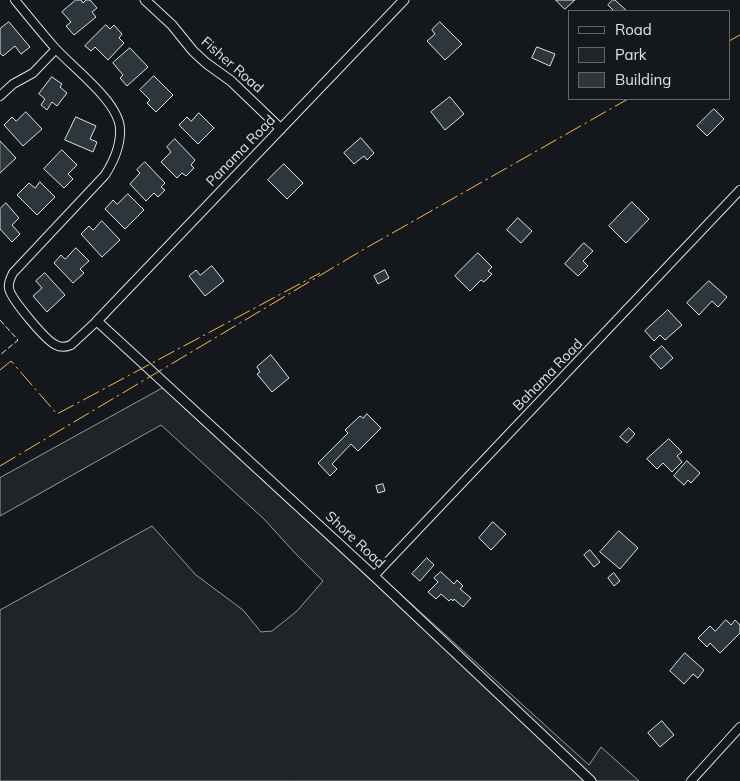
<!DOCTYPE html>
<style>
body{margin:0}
#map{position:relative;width:740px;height:781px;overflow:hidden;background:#14181c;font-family:Mulish,sans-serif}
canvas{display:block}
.legend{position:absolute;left:568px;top:10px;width:162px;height:90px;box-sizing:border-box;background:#14181c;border:1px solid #626a69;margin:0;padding:6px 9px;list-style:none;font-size:15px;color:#d8e6dc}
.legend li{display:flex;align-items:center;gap:10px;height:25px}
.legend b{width:25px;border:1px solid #626a69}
</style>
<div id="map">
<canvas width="740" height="781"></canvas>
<ul class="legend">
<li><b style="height:6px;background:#14181c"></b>Road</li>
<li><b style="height:14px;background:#202428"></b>Park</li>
<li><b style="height:14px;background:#2c363c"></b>Building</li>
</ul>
</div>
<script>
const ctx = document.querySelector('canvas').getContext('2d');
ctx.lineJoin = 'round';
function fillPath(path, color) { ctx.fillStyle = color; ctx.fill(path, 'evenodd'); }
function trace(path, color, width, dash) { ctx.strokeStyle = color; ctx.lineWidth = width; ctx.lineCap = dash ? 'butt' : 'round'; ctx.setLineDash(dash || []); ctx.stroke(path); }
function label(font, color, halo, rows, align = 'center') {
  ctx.font = font + ' Mulish,sans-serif'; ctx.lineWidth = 4; ctx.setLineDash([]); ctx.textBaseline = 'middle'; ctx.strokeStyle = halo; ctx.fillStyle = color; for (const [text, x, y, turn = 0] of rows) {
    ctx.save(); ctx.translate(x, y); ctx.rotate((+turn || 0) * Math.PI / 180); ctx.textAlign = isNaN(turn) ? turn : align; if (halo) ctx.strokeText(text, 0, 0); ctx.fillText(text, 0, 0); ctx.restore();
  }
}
const green = new Path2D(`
 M163,388L375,584L585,781H0V610L152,526L196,575L243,610L261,632L272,631L297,611L323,581L294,552L264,519L161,425L0,516V478Z
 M384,579L589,765L601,747L639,781H597L383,580Z`);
fillPath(green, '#202428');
trace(green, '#939e99', 1);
const building = new Path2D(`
 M76,0H81L83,3L86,0H90L97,8L92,12L96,17L74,35L66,26L71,22L62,12Z
 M556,0H575L565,9Z
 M613,0H615L627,11H614L608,5Z
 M9,22L30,47L21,54L15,46L3,56L0,53V29Z
 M440,22L462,44L445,60L427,41L435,34L432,30Z
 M106,25L110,29L114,25L122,34L119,38L124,43L108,60L95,47L91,51L85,46Z
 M537,47L555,54L550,66L532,58Z
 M130,48L148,67L127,86L120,78L123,75L113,63Z
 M154,76L173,95L156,112L147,103L150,100L140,90Z
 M52,77L62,84L60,87L67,93L57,106L52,102L47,110L41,105L45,99L39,94Z
 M450,97L464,114L445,130L431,112Z
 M714,109L724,119L707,136L697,126Z
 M26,112L42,129L23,146L4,125L12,117L16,121Z
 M199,113L214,128L198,144L179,125L187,117L191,121Z
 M76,117L96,126L90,139L97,142L93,152L65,140Z
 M361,138L374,153L367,160L364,156L354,164L344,153Z
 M175,139L195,160L191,165L194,168L186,176L182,173L177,178L161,162L171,152L167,147Z
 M0,141L16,158L0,173Z
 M62,150L77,165L68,174L73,179L64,188L44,169Z
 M145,162L165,183L161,187L165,190L158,197L154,193L146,201L130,184L140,173L137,170Z
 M284,164L303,183L287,199L268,180Z
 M40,182L55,197L37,215L17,195L29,183L35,188Z
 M128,194L144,210L125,229L105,209L113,200L117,204Z
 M632,202L649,219L626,243L609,226Z
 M6,203L19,218L12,225L20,234L12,242L0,229V209Z
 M518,218L532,231L521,243L507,230Z
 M102,221L120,240L102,257L81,234L89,226L93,230Z
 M584,243L593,251L583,261L588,266L578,276L565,264Z
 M76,248L89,261L80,269L84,273L73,283L54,263L61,255L65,259Z
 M478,253L492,267L488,271L492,274L484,282L481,280L470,291L455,276Z
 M212,266L224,281L205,296L189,276L196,270L200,275Z
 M385,270L389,278L378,284L374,276Z
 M45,273L65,295L47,312L33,296L42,288L36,281Z
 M709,281L727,297L718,307L712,301L699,315L687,303Z
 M668,310L682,325L665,340L660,335L654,341L645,331Z
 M662,346L673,358L661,369L650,357Z
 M271,355L289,378L272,392L257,374L260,372L257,367Z
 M367,414L381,428L358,451L351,444L332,464L337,469L330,476L318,463L348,433L345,430L360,416L363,418Z
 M629,428L635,434L627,443L620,437Z
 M669,439L682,452L677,456L682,462L672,472L663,463L657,469L647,459Z
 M687,461L700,473L691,483L688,480L684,485L674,476Z
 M383,484L385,491L378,493L376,486Z
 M493,522L506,534L491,550L479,538Z
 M619,531L638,548L620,569L600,552Z
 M590,550L600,562L594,567L584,555Z
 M427,558L434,565L420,581L412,574Z
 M441,572L454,584L457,580L463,586L460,589L471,598L463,607L454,599L453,601L451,599L449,601L441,594L436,599L428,592L438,582L434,578Z
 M614,573L620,581L614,586L608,578Z
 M726,620L731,625L735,620L740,625V633L720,653L710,643L707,647L698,638L710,626L715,631Z
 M685,653L704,670L698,678L693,674L684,684L670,671Z
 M662,721L674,735L660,747L648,733Z`);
fillPath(building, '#2c363c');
trace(building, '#d8e6dc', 1);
const minor = new Path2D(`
 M15,0C28,16 41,32 55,48C72,67 118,101 120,128C121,145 114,161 105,175L13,273C11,277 8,282 9,288C10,298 46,341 56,345C61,348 66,347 71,345L97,321
 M0,96L13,84L33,73L56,49
 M374,576L740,190
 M691,781L740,727`);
const tertiary = new Path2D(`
 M145,0L172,25L193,51L206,63L231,81L281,129
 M404,0L97,321L374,576L591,781`);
trace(minor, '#d8e6dc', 10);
trace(tertiary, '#d8e6dc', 11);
trace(minor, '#14181c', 8);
trace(tertiary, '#14181c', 9);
trace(new Path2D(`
 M0,320L18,340L0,355`), '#d8e6dc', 1, [6, 2.5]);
trace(new Path2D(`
 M729,41L740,35
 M0,370L11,361L57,414L320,273
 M0,466L366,248L628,99`), '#ffb74d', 1, [18, 4, 2.5, 4]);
label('14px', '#d8e6dc', '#14181c', [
 ["Fisher Road",232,65,41],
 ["Panama Road",241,151,-46],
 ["Bahama Road",548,375,-46],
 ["Shore Road",355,540,43]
]);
</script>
